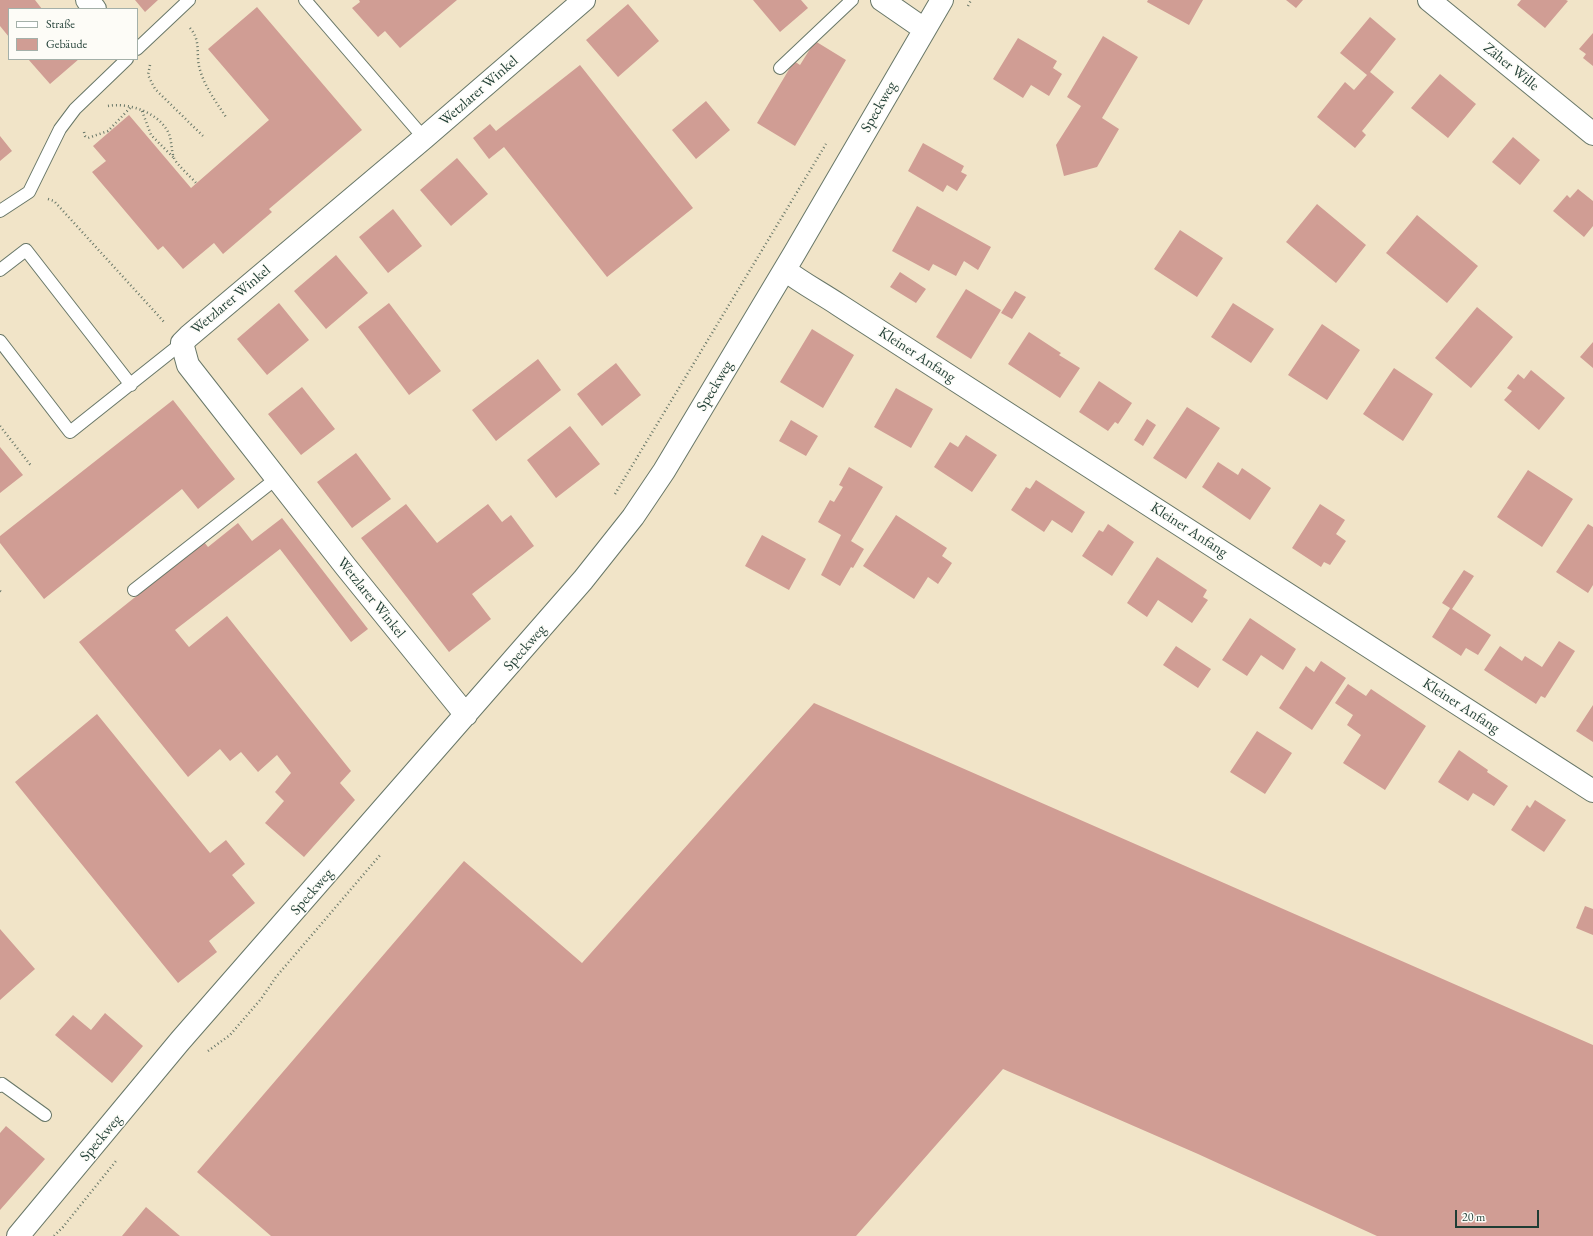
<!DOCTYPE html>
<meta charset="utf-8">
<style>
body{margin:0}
#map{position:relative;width:1593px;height:1236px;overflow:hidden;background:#f1e4c8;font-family:"EB Garamond",serif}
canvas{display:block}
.legend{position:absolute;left:8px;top:8px;width:130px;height:52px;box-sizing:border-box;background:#fdfcf7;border:1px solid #a4b0a9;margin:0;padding:5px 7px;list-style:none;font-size:12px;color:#1f3d34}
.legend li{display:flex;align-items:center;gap:8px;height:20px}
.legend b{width:20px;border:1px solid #a4b0a9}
.scale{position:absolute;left:1455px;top:1210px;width:84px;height:18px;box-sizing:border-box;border:2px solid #1f3d34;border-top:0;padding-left:5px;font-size:12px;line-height:14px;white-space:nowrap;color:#1f3d34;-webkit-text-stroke:3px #fdfcf7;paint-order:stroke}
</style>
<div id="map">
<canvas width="1593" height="1236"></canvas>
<ul class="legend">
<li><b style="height:5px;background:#fff"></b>Straße</li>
<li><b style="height:11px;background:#d09d94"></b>Gebäude</li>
</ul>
<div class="scale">20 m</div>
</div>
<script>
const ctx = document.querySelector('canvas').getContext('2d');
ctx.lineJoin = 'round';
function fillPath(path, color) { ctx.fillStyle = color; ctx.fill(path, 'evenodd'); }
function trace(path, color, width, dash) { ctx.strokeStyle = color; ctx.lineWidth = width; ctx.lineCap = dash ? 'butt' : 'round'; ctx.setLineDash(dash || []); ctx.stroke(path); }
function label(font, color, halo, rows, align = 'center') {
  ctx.font = font + ' "EB Garamond",serif'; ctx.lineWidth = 3; ctx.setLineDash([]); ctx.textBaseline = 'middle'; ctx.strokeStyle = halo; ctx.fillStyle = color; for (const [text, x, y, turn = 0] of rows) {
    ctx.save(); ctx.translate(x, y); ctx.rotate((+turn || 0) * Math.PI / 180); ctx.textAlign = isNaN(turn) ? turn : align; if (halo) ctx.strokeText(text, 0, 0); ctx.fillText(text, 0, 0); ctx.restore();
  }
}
fillPath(new Path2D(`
 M0,0H35L42,9H9V37L0,26Z
 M135,0H158L145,12Z
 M359,0H457L400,48L385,31L378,37L352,8L360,2Z
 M753,0H801L808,8L780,32Z
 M1148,0H1203L1189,25L1147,2Z
 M1286,0H1303L1296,8Z
 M1521,0H1566L1568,1L1545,28L1517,5Z
 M628,4L659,41L618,77L586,40Z
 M257,7L362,130L269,209L272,212L223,254L214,243L183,269L163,246L158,250L92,172L106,161L93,146L129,115L191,188L269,120L208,49Z
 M1370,17L1396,39L1370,72L1394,92L1362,131L1366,135L1355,148L1317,117L1345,82L1354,90L1367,75L1340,53Z
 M1593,33V66L1583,58L1586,54L1579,49Z
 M1103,36L1138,57L1102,118L1119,129L1097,167L1064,176L1056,145L1081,106L1067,97Z
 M1018,38L1057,61L1053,68L1062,74L1049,96L1031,85L1023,98L993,79Z
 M815,41L846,60L795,146L757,123L794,61L800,65Z
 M28,59H79L50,84Z
 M580,65L693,208L607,277L504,147L489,159L473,138L490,124L496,131Z
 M1440,74L1476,104L1448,138L1411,108Z
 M706,101L730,130L696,159L672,130Z
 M0,136L12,151L0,161Z
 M1513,137L1540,160L1520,185L1492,162Z
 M923,143L964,166L961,172L967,175L957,191L947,185L943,192L908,171Z
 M457,158L488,194L451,226L420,190Z
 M1578,189L1593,201V226L1584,237L1553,211L1567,195L1570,198Z
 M1317,204L1366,245L1336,283L1286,242Z
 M917,206L991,247L978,270L964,261L956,276L933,264L929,271L892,251Z
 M393,209L422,246L388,273L359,237Z
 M1417,215L1478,266L1447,303L1386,253Z
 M1180,230L1223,258L1197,297L1154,269Z
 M336,255L368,293L326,329L294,291Z
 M900,272L926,289L916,303L890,287Z
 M966,289L1001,310L971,359L936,337Z
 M1015,291L1026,297L1012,319L1001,313Z
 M279,303L309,340L267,375L237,339Z
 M389,303L441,371L409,395L358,327Z
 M1233,303L1274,329L1251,363L1211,337Z
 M1477,307L1513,337L1471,388L1435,358Z
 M1322,324L1360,350L1327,400L1288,375Z
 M812,329L854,355L823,408L780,382Z
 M1029,332L1061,353L1059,355L1080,368L1060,398L1008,364Z
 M1593,342V368L1580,357Z
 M538,359L561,390L496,441L472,410Z
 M616,363L641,395L602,426L577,394Z
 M1394,368L1433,394L1403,441L1363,414Z
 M1531,370L1565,398L1539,430L1504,400L1512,391L1507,388L1518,374L1524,379Z
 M1099,381L1132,403L1118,424L1115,422L1108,431L1079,412Z
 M302,387L335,429L301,455L268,414Z
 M896,388L933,409L911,448L874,427Z
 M173,400L235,479L198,509L182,489L44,599L0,543V536Z
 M1187,407L1220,428L1186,479L1153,458Z
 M1147,419L1156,425L1143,446L1134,440Z
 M791,420L818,436L806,456L779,441Z
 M570,426L600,464L556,498L527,460Z
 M966,435L997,455L972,492L934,467L950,442L958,447Z
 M0,447L23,475L0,493Z
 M356,453L391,499L352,528L317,482Z
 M1218,462L1238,475L1242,468L1271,488L1250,520L1202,487Z
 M849,467L883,487L851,541L864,549L853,568L851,567L840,586L821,575L841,535L818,522L830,500L834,502L843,487L839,485Z
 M1528,470L1573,499L1542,547L1497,517Z
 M1036,480L1085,512L1072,533L1052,520L1044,532L1011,510L1026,487L1030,489Z
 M406,504L437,543L488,504L502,522L511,515L534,546L472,594L491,619L449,652L361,538Z
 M1320,504L1345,520L1336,534L1346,541L1330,565L1324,562L1321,567L1292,548Z
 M896,515L947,548L942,556L952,563L938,584L928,577L914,599L863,566Z
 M282,518L368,629L351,642L280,549L175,630L189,647L227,616L351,771L340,783L355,800L304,857L265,823L284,801L275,792L291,773L277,755L258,772L241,752L230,761L220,749L188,777L79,642L204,542L208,547L238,523L252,541Z
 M1108,524L1134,542L1112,576L1082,556L1099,530L1103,532Z
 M1588,524L1593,527V585L1588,593L1556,572Z
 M762,535L806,559L789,590L745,566Z
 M1157,557L1207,590L1203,597L1208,600L1192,623L1158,600L1147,617L1127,603Z
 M1464,570L1474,576L1452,609L1491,635L1478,655L1466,648L1461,656L1432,637L1450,608L1442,603Z
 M1250,618L1296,649L1283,670L1261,655L1247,676L1222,660Z
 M1559,641L1575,651L1545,698L1541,696L1536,704L1484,670L1500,646L1522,661L1525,656L1542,667Z
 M1176,646L1211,669L1198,688L1163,665Z
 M1321,661L1346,678L1312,730L1279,708L1306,666L1314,672Z
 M1348,684L1366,696L1371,689L1426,726L1385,790L1343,763L1361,735L1347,725L1353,715L1335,703Z
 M814,703L1593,1045V1236H1377L1198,1154L1003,1069L856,1236H271L197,1172L464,861L582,963Z
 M1593,705V742L1576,731Z
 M97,714L210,853L226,840L245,864L232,875L255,903L209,941L217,952L178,983L15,782Z
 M1257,731L1292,753L1265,794L1230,772Z
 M1459,750L1488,770L1487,772L1508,786L1494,806L1473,793L1468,801L1438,782Z
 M1535,800L1566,820L1544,852L1511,830L1527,805L1530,808Z
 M1585,906L1593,909V935L1576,928Z
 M0,929L35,969L0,1000Z
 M105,1013L143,1046L112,1083L55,1035L73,1015L91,1030Z
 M6,1126L45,1159L0,1210V1133Z
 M146,1207L180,1236H122Z`), '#d09d94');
const lane = new Path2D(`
 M305,0L424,138
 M137,49L189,0
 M780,68L852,0
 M0,211L29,192L60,129L75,109L127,59
 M0,270L26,250L131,385
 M0,341L70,432L182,343
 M134,590L277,478
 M0,1086L2,1084L45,1115`);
const street = new Path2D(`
 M87,0L95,9
 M882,0L924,29
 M1429,0L1593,134
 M785,270C802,283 821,293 839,305L1593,791
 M466,715L346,567L188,365L182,343L189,336L424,138L584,0
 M18,1236L180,1041L583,580L633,517L664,471L794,254L942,0`);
trace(lane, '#687768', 14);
trace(street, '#687768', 24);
trace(new Path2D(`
 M968,6L971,0
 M190,28C202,42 195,54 200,70C205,87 216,102 226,117
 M150,65L148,75L155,89L203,136
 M108,106C129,102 160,113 169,134C172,142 171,150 174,158C177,165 191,177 196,183
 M142,111L151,135L174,158
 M84,132L85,136L88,138L108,131L131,107
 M48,199L54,201L165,323
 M0,426L32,467
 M615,494L826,144
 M0,591L1,592
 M208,1051L230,1035L261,999L276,977L381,854
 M54,1236L63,1227L116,1161`), '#687768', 2.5, [1, 3]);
trace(lane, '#fff', 12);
trace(street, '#fff', 22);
label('15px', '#1f3d34', '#fdfcf7', [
 ["Zäher Wille",1511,67,39],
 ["Wetzlarer Winkel",479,91,-41],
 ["Speckweg",879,107,-60],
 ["Wetzlarer Winkel",231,300,-40],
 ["Kleiner Anfang",917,355,33],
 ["Speckweg",715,386,-59],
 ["Kleiner Anfang",1189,530,33],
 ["Wetzlarer Winkel",371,598,51],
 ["Speckweg",525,648,-49],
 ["Kleiner Anfang",1461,706,33],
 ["Speckweg",312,892,-49],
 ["Speckweg",101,1138,-50]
]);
</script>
